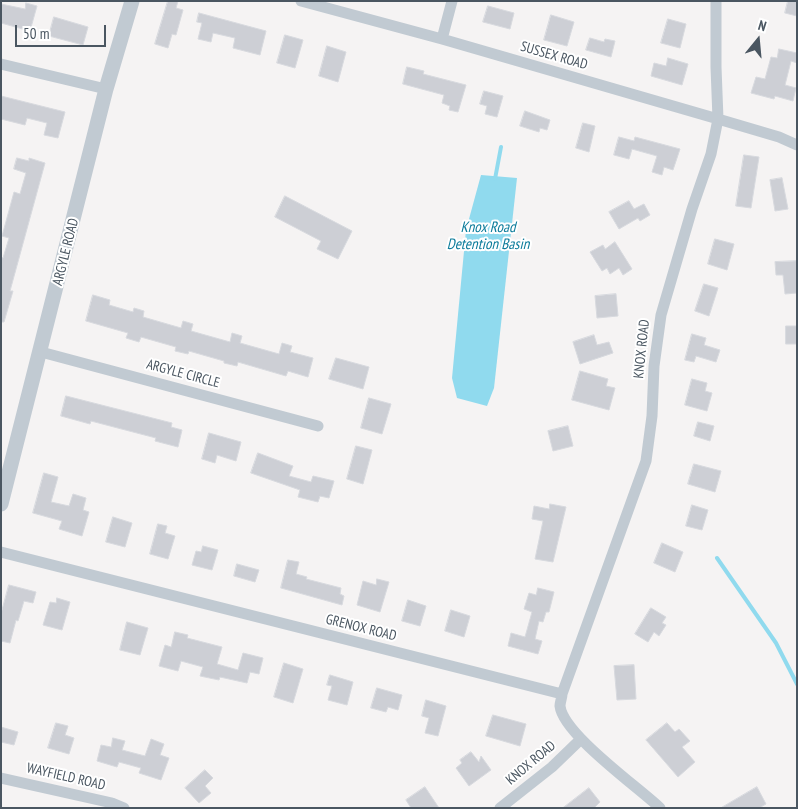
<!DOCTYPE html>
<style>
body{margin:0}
#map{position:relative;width:798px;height:809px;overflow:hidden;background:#f5f3f3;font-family:"PT Sans Narrow",sans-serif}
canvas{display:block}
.frame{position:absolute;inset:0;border:2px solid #4a5661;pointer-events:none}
.north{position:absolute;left:733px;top:15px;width:50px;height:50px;-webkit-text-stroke:4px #fff;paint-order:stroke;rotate:17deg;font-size:14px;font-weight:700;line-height:20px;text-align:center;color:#4a5661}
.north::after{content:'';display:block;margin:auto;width:18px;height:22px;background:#4a5661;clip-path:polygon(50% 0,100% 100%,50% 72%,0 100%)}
.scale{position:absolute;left:15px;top:25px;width:91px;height:22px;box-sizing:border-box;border:2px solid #4a5661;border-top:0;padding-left:6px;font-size:15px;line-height:18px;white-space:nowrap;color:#4a5661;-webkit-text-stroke:4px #fff;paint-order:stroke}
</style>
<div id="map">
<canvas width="798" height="809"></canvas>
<div class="frame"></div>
<div class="north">N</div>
<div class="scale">50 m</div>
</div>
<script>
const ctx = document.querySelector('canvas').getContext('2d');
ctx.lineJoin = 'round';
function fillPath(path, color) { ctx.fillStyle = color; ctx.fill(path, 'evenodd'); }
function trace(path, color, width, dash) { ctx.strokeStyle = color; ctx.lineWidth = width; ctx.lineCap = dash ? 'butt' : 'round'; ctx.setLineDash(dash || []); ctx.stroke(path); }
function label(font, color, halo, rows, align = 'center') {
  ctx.font = font + ' "PT Sans Narrow",sans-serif'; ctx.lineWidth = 4; ctx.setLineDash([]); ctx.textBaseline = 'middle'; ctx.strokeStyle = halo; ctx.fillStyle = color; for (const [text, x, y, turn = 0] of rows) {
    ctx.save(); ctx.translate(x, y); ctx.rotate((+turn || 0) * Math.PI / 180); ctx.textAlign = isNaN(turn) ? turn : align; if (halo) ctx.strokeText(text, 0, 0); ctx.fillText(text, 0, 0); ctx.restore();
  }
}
fillPath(new Path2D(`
 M481,175L517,178L494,388L487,406L457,398L452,378L466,230Z`), '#90daee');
trace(new Path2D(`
 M495,179L501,147
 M717,558L776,643L797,684`), '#90daee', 4);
const building = new Path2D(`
 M168,1H178L176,8L183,10L176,35L172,34L168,48L155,44Z
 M788,1H797V16L785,13Z
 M26,3L37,6L30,31L1,23V4L25,9Z
 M488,6L514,13L510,29L483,22Z
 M199,13L266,31L260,55L233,48L235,38L213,33L211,42L198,39L202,23L197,22Z
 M551,15L574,22L567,46L544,40Z
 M54,17L88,27L83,45L49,36Z
 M668,19L686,24L680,48L661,43Z
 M285,35L303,40L295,68L277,63Z
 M590,38L604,42L605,39L615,41L611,57L586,50Z
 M327,46L346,52L338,82L319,76Z
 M779,49L797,53V63L791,61L785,85L796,88L793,101L775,96L774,99L751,93L756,77L765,79L771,57L777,58Z
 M668,58L688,64L682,85L651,76L654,63L666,66Z
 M407,67L424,71L423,74L466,85L458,112L449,110L450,106L442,103L444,95L403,84Z
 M484,91L503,96L497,117L485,114L487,106L480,104Z
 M1,96L65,112L58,138L44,135L47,123L27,118L25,125L1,119Z
 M525,111L550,120L547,130L540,128L539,132L520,126Z
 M583,123L595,126L589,152L576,148Z
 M619,137L634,141L635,137L680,149L673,170L664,167L662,175L652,172L657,156L632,149L629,159L614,155Z
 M744,155L759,157L751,208L736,206Z
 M17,158L29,161V158L45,163L10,291H13L4,322H1V257L3,258L9,238L2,236L14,192L20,194L26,173L14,169Z
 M782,178L788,209L775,211L770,180Z
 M285,196L352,231L338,259L317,249L321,241L275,217Z
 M629,201L634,209L644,204L650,215L640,221L638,218L619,229L609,212Z
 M715,239L734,244L727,270L708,264Z
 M615,242L632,269L623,275L619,268L610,274L607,268L602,271L590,252L603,245L605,249Z
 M797,261V293L785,294L783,275H776L775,262Z
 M704,284L718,288L709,316L695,311Z
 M616,294L618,316L597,318L595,296Z
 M93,295L110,300L109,305L133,312L134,308L144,311L143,317L181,328L183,321L193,324L191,331L230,342L232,333L242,336L240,343L279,354L282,343L292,346L290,352L313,358L308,377L288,371L286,376L238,362L237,366L224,363V361L189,351L188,354L175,351L176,347L141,337L139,342L126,338L128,333L86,321Z
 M786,326H797V344H786Z
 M692,334L706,338L704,345L720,350L716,362L696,356L694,362L685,360Z
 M594,335L597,345L609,342L613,353L580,364L573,342Z
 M336,358L369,367L363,389L329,379Z
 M580,371L608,379L606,386L615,388L609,410L572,400Z
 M692,379L707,383L705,391L712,393L707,411L685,405Z
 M66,396L172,423L171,427L182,430L178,447L155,441L156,438L91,421L90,424L61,416Z
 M369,398L391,404L382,434L361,428Z
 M698,422L714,426L710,441L694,436Z
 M568,426L573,446L553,451L548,431Z
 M209,433L241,442L236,461L217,455L215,463L202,459Z
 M356,446L372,450L363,484L347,479Z
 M258,453L293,466L289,476L311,482L313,476L334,481L329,498L320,496L318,502L298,497L300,490L251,473Z
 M694,464L721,471L715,492L688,484Z
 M44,473L58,477L51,502L69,506L73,494L86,498L83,510L89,512L82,536L59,529L62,521L33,513Z
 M550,504L566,507L553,562L535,559L543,521L532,519L534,506L549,509Z
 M692,505L708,510L702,530L686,526Z
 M113,517L132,523L125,547L106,542Z
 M158,524L167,526L165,533L175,536L168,559L150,554Z
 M662,543L683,552L675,572L654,563Z
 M203,546L218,550L212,570L192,565L196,551L201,552Z
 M288,560L299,562L296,574L307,577L306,579L341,588L340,594L344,596L342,605L281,588Z
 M237,564L259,570L255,582L234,576Z
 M377,579L389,582L380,612L357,605L363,581L376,585Z
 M9,585L36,592L33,603L24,601L18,621L16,620L10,643L1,641V614Z
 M538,588L554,592L549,612H546L543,622L539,621L535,639L542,641L538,654L508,646L511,633L525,637L532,612L524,609L529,593L536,595Z
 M57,598L70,602L62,630L43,625L50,602L56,603Z
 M408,600L426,606L420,626L402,621Z
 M651,608L666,617L662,623L666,625L659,636L654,632L648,642L635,634Z
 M451,610L470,616L464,637L445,631Z
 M127,622L148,628L140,655L120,650Z
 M175,632L188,635L187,638L222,647L217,664L238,670L243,653L263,658L259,674L250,672L247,683L220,677L219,680L200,676L203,667L181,661L178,671L159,666L165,645L171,647Z
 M284,663L303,669L293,703L274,697Z
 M634,665L636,699L617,700L614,666Z
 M330,675L353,682L347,705L328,700L332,686L327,685Z
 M377,688L402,695L398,710L388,707L386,712L371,708Z
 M426,700L446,706L438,736L425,733L429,718L422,716Z
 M493,715L526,724L520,746L486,736Z
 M56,723L68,726L65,735L74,738L69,754L48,748Z
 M667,723L675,732L679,729L690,741L682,747L695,762L678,777L646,740Z
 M1,727L18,732L14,745L1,742Z
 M113,738L125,741L122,750L145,756L151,739L164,744L160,755L169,758L161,780L139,773L141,768L119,762L117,767L97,761L101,745L111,747Z
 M471,752L479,762L481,756L491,770L469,786L456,768L462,763L460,760Z
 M205,770L213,778L205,786L211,793L199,803L185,788Z
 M425,787L439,808H411L406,800Z
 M757,787L766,804L759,808H721Z
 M589,788L600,802L594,808H563Z`);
fillPath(building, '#cdcfd5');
trace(building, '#d7d9de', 1);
trace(new Path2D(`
 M301,1L442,39L718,119L779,137L797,145
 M442,39L452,1
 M1,64L106,89
 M41,352L318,426
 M1,552L562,694C562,698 560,702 560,706C563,734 638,787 660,808
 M562,694L646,461L652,416L654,366L661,315L692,209L711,154L718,119L716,67V1
 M1,778L112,803L124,808
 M500,808L552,767L581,739`), '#c1cad2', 11);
trace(new Path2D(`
 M1,504L106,89L132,1`), '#c1cad2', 15);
label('14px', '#4a5661', '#fff', [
 ["SUSSEX ROAD",554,56,16],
 ["ARGYLE ROAD",66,252,-76],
 ["KNOX ROAD",642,349,-84],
 ["ARGYLE CIRCLE",183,374,15],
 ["GRENOX ROAD",361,628,14],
 ["KNOX ROAD",531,763,-40],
 ["WAYFIELD ROAD",66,777,13]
]);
label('italic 15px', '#0c7c9b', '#fff', [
 ["Knox Road",488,228],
 ["Detention Basin",488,245]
]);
</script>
